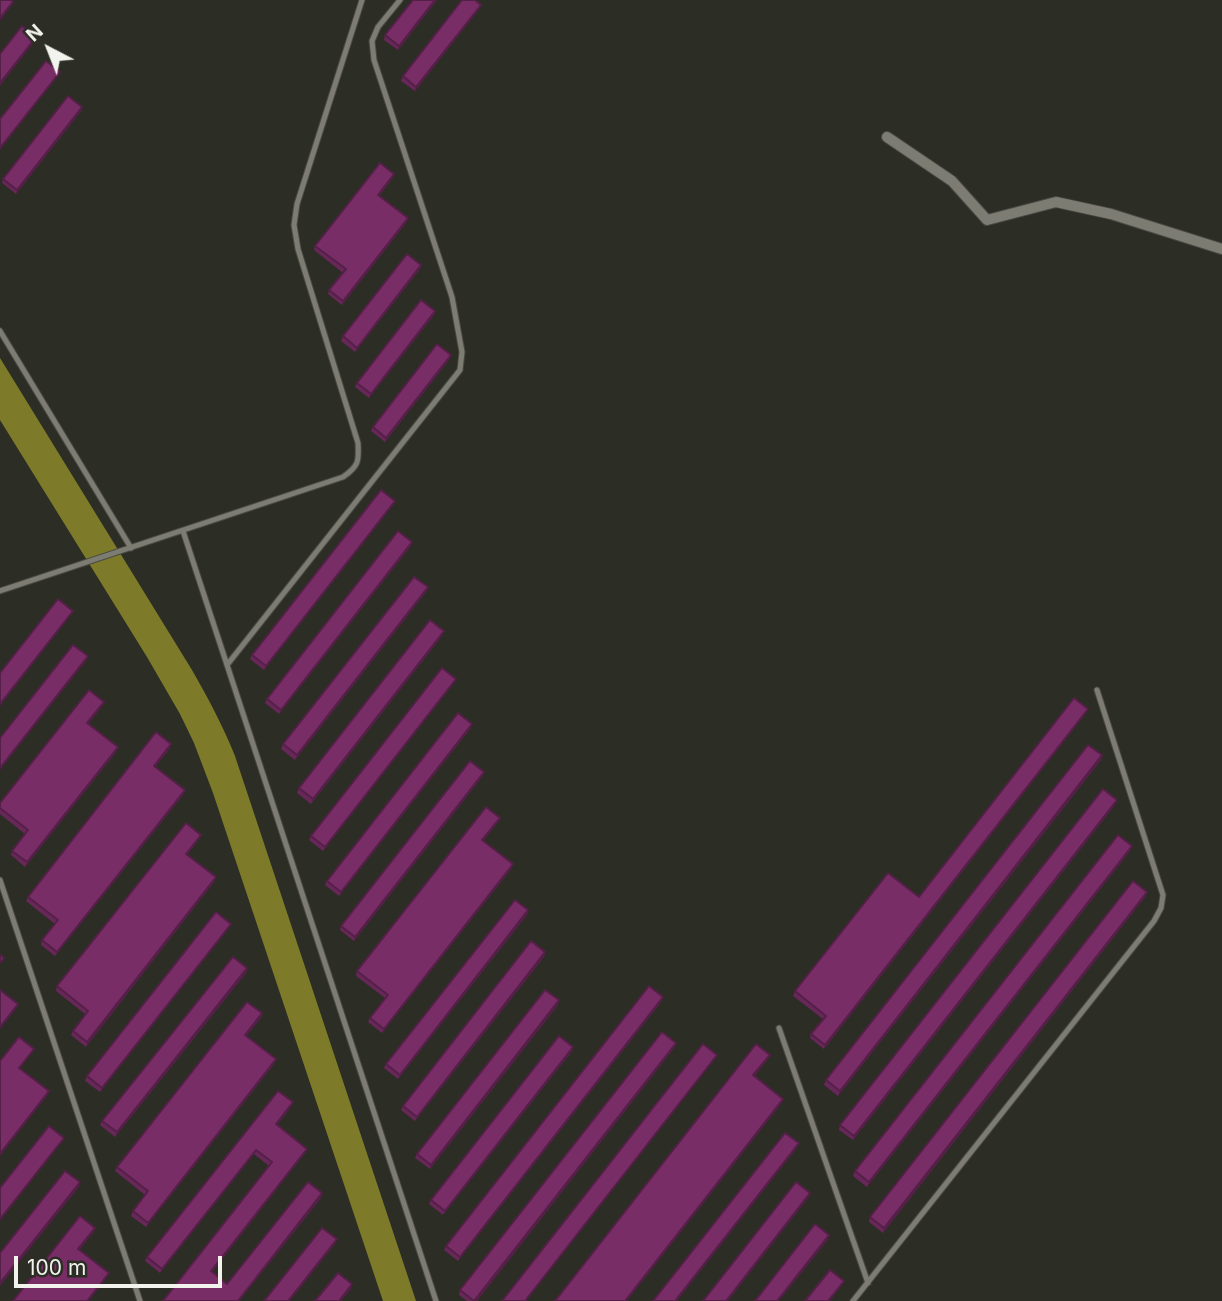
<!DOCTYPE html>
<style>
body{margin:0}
#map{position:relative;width:1222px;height:1301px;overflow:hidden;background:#2c2d25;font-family:Inter,sans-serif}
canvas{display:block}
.north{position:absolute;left:14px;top:14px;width:70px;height:70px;-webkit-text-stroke:5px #2c2d25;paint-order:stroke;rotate:318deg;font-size:19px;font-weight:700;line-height:28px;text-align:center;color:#f3f3ee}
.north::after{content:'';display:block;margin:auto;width:24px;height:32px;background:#f3f3ee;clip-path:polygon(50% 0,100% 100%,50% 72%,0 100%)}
.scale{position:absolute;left:14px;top:1256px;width:208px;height:32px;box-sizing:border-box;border:4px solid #f3f3ee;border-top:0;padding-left:9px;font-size:21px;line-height:24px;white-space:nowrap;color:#f3f3ee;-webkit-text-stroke:5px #2c2d25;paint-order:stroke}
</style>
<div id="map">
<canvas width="1222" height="1301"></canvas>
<div class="north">N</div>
<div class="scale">100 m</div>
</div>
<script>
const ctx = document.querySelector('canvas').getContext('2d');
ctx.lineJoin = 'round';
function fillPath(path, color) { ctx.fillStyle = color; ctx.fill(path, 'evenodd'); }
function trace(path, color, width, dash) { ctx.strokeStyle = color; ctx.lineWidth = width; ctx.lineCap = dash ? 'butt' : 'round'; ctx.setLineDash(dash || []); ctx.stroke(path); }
fillPath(new Path2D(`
 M0,358L192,670C208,698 223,726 235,756L416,1301H383L213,793L194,743L180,714L147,657L0,420Z`), '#7d7b29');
const lane = new Path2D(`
 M0,331L131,548
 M183,531L436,1301
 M0,591L343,477C359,466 359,461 358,443L298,249L294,225L297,204L362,0
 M227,665L460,370L462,352L452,297L374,60L372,41L378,27L400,0
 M0,880L140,1301
 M779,1028L868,1283
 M853,1301L1154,921L1161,908L1163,895L1097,690`);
const street = new Path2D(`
 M887,137L952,181L987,220L1056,202L1111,214L1222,249`);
trace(lane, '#4a4a44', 7);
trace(street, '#4a4a44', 12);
trace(lane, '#7c7c72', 5);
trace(street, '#7c7c72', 10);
fillPath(new Path2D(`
 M437,0L398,50L384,40L385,35Z
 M481,5L479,9L415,91L401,81L403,76Z
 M82,107L81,111L16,194L2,183L3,179Z
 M392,179L379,196L408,218L406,223L342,305L328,294L329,290L343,273L314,250L315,246Z
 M421,265L420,269L355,352L341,341L343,336Z
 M435,311L434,315L369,398L355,387L357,383Z
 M449,360L385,442L371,431L373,427Z
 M395,501L393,505L264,670L250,659L252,655Z
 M412,542L410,547L279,714L265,703L267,699Z
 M428,587L426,592L295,760L281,749L283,744Z
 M442,636L311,804L297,793L299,788Z
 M456,679L454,683L323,851L309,840L311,836Z
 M102,706L88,724L116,752L25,867L11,855L12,851L25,834L0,814V803Z
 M1088,709L1086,713L824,1049L810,1038L811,1034L823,1019L793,996L795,991L919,897Z
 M472,724L470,729L339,896L325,885L327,881Z
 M170,748L155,767L183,795L55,956L41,945L42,940L55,924L26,901L28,897Z
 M1102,755L1101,760L838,1096L824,1085L826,1080Z
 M482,777L354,941L340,930L341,926Z
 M1115,805L853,1140L839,1130L840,1125Z
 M498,822L483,841L513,864L511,869L382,1033L368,1022L370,1018L385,998L356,976L357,971Z
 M201,835L199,839L187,855L214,882L86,1047L71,1035L73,1031L85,1014L56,991L57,986Z
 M1130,851L867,1187L853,1176L855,1171Z
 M1147,892L1145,897L883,1233L869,1222L870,1217Z
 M528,910L527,915L398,1079L384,1068L386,1064Z
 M229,928L100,1092L85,1081L87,1076Z
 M545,952L544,957L415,1121L401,1110L403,1106Z
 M247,968L246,973L115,1137L100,1125L102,1121Z
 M663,997L661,1002L458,1261L444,1250L446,1246Z
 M558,1005L430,1169L415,1158L417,1154Z
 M262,1013L261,1018L246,1036L274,1064L146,1227L131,1216L133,1211L145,1195L115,1171L117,1167Z
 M676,1043L674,1048L477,1301H467L459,1295L460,1290Z
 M573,1047L572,1051L443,1215L429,1204L431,1200Z
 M291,1107L277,1125L305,1153L212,1272L227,1284L322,1193L321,1198L239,1301H163L269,1166L254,1154L160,1273L145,1261L147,1257Z`), '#682759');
fillPath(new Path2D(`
 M435,0H437L398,50L399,46Z
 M13,2L11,6L0,21V18Z
 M481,5L479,9L415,91L416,87Z
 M36,37L35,41L0,86V83Z
 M60,72L58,76L0,150V148Z
 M82,107L81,111L16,194L17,190Z
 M394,174L392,179L376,199L378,195Z
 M408,218L406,223L342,305L343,301Z
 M421,265L420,269L355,352L357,348Z
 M435,311L434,315L369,398L371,394Z
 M451,355L449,360L385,442L386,438Z
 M395,501L393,505L264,670L266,666Z
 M412,542L410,547L279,714L281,710Z
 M428,587L426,592L295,760L297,755Z
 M73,611L71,615L0,706V704Z
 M444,631L442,636L311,804L313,799Z
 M88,656L86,661L0,770V768Z
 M456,679L454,683L323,851L325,847Z
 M104,702L102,706L86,727L87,723Z
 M1088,709L1086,713L824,1049L825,1045Z
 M472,724L470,729L339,896L341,892Z
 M171,744L170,748L153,770L154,766Z
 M118,747L116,752L25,867L27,862Z
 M1102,755L1101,760L838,1096L840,1091Z
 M484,772L482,777L354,941L355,937Z
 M185,790L183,795L55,956L57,952Z
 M1117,800L1115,805L853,1140L854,1136Z
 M500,818L498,822L480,845L482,840Z
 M201,835L199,839L184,858L186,854Z
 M1132,846L1130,851L867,1187L869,1182Z
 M513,864L511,869L382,1033L384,1029Z
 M216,877L214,882L86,1047L87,1042Z
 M1147,892L1145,897L883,1233L884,1228Z
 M528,910L527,915L398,1079L400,1075Z
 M231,924L229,928L100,1092L102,1088Z
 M545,952L544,957L415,1121L417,1117Z
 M247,968L246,973L115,1137L117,1132Z
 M663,997L661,1002L458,1261L460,1257Z
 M559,1000L558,1005L430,1169L431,1165Z
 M18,1004L16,1009L0,1029V1027Z
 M262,1013L261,1018L244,1039L245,1035Z
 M676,1043L674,1048L477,1301H475Z
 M573,1047L572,1051L443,1215L445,1211Z
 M34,1049L32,1053L17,1072L19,1068Z
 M717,1055L715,1059L526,1301H525Z
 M770,1055L768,1059L752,1080L753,1075Z
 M276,1059L274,1064L146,1227L148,1223Z
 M49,1091L47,1096L0,1156V1154Z
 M783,1099L782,1103L627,1301H625Z
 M293,1102L291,1107L274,1129L276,1124Z
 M64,1138L62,1142L0,1221V1219Z
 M799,1143L797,1148L677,1301H675Z
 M307,1149L305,1153L209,1276L211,1271Z
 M256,1150L254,1154L160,1273L162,1269Z
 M80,1182L79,1187L0,1286V1283Z
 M322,1193L321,1198L239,1301H238Z
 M810,1193L809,1197L728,1301H726Z
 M95,1228L94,1232L77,1253L78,1249Z
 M829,1235L828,1240L779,1301H777Z
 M337,1239L335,1244L290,1301H288Z
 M109,1273L107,1277L89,1301H87Z
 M844,1281L842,1285L830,1301H828Z
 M352,1284L351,1289L341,1301H339Z`), '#552048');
const building = new Path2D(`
 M0,0H11L13,2L0,18Z
 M413,0H435L399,46L385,35Z
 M462,0H475L481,5L416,87L403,76Z
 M22,26L36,37L0,83V54Z
 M46,61L60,72L0,148V119Z
 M68,96L82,107L17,190L3,179Z
 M380,163L394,174L378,195L408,218L343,301L329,290L346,269L315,246Z
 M407,254L421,265L357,348L343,336Z
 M421,300L435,311L371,394L357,383Z
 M437,344L451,355L386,438L373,427Z
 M381,490L395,501L266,666L252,655Z
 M398,531L412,542L281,710L267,699Z
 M414,577L428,587L297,755L283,744Z
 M58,599L73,611L0,704V673Z
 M430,620L444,631L313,799L299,788Z
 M73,645L88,656L0,768V738Z
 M442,668L456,679L325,847L311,836Z
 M89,690L104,702L87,723L118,747L27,862L12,851L28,830L0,808V803Z
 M1074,698L1088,709L825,1045L811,1034L826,1016L795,991L888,873L919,897Z
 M458,713L472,724L341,892L327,881Z
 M156,732L171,744L154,766L185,790L57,952L42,940L58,920L28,897Z
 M1088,745L1102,755L840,1091L826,1080Z
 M470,761L484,772L355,937L341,926Z
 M1103,789L1117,800L854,1136L840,1125Z
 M486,807L500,818L482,840L513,864L384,1029L370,1018L388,995L357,971Z
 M186,823L201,835L186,854L216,877L87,1042L73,1031L88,1011L57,986Z
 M1118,835L1132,846L869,1182L855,1171Z
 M1133,881L1147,892L884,1228L870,1217Z
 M515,900L528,910L400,1075L386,1064Z
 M216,912L231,924L102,1088L87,1076Z
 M531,941L545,952L417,1117L403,1106Z
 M0,955L4,958L0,963Z
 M233,957L247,968L117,1132L102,1121Z
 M649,986L663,997L460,1257L446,1246Z
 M0,990L18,1004L0,1027Z
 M545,990L559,1000L431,1165L417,1154Z
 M247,1002L262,1013L245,1035L276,1059L148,1223L133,1211L148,1191L117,1167Z
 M662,1032L676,1043L474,1301L460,1290Z
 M559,1036L573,1047L445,1211L431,1200Z
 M19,1037L34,1049L19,1068L49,1091L0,1154V1061Z
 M703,1044L717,1055L525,1301H502Z
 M756,1044L770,1055L753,1075L783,1099L625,1301H555Z
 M278,1091L293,1102L276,1124L307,1149L211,1271L227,1284L308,1182L322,1193L238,1301H163L272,1162L256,1150L162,1269L147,1257Z
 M49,1126L64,1138L0,1219V1188Z
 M785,1133L799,1143L675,1301H653Z
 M65,1171L80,1182L0,1283V1253Z
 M796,1182L810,1193L726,1301H703Z
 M80,1216L95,1228L78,1249L109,1273L87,1301H13Z
 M815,1224L829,1235L777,1301H755Z
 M322,1228L337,1239L288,1301H264Z
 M830,1270L844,1281L828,1301H805Z
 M338,1273L352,1284L339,1301H315Z`);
fillPath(building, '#792d67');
trace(building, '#552048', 2);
</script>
